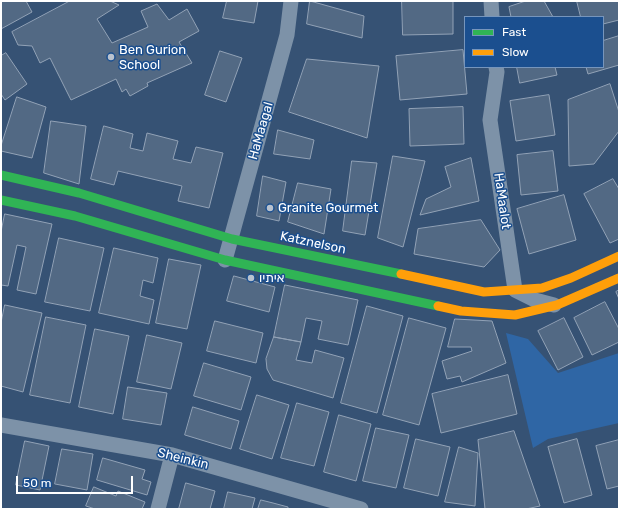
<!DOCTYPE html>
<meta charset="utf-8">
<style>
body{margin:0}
#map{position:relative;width:620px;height:510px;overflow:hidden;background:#365274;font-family:Rubik,sans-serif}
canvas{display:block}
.frame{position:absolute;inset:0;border:2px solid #fff;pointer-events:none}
.legend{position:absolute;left:464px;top:16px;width:140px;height:52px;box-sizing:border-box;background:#1b4f8f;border:1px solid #7695bc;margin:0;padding:5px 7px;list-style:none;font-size:12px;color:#fff}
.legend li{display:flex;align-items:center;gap:8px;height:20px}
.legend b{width:20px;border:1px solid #7695bc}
.scale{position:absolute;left:16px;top:476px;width:117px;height:18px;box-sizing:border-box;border:2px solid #fff;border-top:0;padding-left:5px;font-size:12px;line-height:14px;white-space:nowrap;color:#fff;-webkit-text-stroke:3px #1b4f8f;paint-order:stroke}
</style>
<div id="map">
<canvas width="620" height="510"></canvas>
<div class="frame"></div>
<ul class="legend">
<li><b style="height:5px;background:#30b455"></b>Fast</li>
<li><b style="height:5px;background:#ff9f0a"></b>Slow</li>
</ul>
<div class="scale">50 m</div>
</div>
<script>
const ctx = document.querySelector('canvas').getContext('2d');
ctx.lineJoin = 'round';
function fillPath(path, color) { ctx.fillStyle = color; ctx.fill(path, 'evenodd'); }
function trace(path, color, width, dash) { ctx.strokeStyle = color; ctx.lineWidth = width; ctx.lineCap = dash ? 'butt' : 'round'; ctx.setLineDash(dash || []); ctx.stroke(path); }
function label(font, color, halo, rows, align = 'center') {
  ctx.font = font + ' Rubik,"Noto Sans Hebrew",sans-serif'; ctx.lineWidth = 3; ctx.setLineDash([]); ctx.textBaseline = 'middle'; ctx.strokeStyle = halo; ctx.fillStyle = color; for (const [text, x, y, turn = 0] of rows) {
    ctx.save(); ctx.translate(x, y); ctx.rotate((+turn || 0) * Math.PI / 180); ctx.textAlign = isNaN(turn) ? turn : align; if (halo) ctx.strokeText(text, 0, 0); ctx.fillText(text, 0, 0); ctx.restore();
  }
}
fillPath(new Path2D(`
 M506,333L528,339L558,373L619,353V423L548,439L533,448Z`), '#2f66a5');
const building = new Path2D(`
 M1,1H26L32,12L1,29Z
 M70,1H110L119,5L97,19L112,43L148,27L141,11L157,4L169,20L187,9L199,31L179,42L192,63L147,83L148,86L130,96L126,89L122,92L116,79L71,100L50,58L40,63L32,46L18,45L12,32Z
 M227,1H258L254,23L223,18Z
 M310,1L364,16L362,38L307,24Z
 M402,1H453V34L403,35Z
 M526,1H544L553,17H511L509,7Z
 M577,1H619V20L603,24V17H581Z
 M619,36V65L588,74L586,67H603V41Z
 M463,50L467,94L400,100L396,56Z
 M220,51L242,58L226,102L205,95Z
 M6,53L27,84L5,100L1,94V56Z
 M307,59L379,66L367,138L289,112Z
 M517,67H555L557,75L520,83Z
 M610,84L619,112V131L594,164L569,166L568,100Z
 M549,95L555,135L516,141L510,101Z
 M17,97L46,107L32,158L1,151V146Z
 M463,107L464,144L410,146L409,109Z
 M51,121L86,126L79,184L44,173Z
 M104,126L133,134L130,148L143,151L147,133L178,141L173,159L191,163L196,147L223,153L209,208L178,201L182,186L118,171L114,185L91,179Z
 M278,130L314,140L310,159L274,154Z
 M553,151L558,191L521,195L517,155Z
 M393,156L425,161L403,247L378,238Z
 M471,158L479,201L420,215L426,199L451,187L445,167Z
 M352,161L377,163L365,235L343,231Z
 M263,176L286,182L279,221L257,216Z
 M613,179L619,189V239L610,243L584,194Z
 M298,183L331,189L324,234L288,222Z
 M564,195L576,240L529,254L517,209Z
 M5,214L52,224L36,294L17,290L26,247L17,245L8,286L1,285V232Z
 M481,220L500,250L484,267L414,254L418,229Z
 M59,238L104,248L90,311L45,302Z
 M114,248L158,258L153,283L143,280L140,296L154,300L149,324L99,313Z
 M169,259L201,265L187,329L156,323Z
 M234,276L275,287L269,312L227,301Z
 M285,285L358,300L348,345L318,339L322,321L306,318L301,342L274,337Z
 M619,290V299L616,292Z
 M605,302L619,329V342L592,355L574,318Z
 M5,305L42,313L23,392L1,386V323Z
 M367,306L403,316L377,413L341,403Z
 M46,317L86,325L70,403L30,395Z
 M409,318L446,328L419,425L383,415Z
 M564,318L583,357L558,370L538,331Z
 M455,319L492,321L506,363L462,382L460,376L447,379L442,361L472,351L471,347H448Z
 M215,321L263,333L256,363L207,351Z
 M95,329L129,336L113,414L79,407Z
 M147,335L182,343L171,389L137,382Z
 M274,337L301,342L296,360L312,363L315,350L344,358L333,398L273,380L267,369L266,359Z
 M204,363L251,377L241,410L194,396Z
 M508,375L517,414L441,433L432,394Z
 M128,387L167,393L161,425L123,419Z
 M257,395L289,405L272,459L240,449Z
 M297,403L329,412L314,466L281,458Z
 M193,407L239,421L231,449L185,435Z
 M339,415L371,424L356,481L324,472Z
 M376,428L409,435L396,488L363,481Z
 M514,431L540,506L526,509H485L478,440Z
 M416,439L450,447L438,496L404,488Z
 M577,439L592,495L564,503L548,447Z
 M619,440V486L607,489L596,446Z
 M25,441L49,446L40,490L16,485Z
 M459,447L478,453L475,506L445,502Z
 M62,449L93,454L87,490L55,484Z
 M103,458L145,470L142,479L151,482L147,495L97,480Z
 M186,483L215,491L210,509H179Z
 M94,487L116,496L118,491L145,502L142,509H95L86,506Z
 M228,492L255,498L252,509H224Z
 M261,500L273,503L288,507V509H258Z`);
fillPath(building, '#526984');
trace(building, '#92a2b6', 1);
trace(new Path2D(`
 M491,1L492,17
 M496,67L497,72L490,120L515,290L535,300L554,305
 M225,260L287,35L291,1
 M1,425L172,455L361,509
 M158,509L172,455`), '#7d92a8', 15);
trace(new Path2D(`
 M1,175L79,193L232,239L401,274
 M1,200L75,216L225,260L438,306`), '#30b455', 9);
trace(new Path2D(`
 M401,274L484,292L542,288L571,278L619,256
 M438,306L461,311L515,315L557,305L619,278`), '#ff9f0a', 9);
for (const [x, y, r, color] of [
 [111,57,4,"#b9c2ce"],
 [270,208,4,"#b9c2ce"],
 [251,278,4,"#b9c2ce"]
]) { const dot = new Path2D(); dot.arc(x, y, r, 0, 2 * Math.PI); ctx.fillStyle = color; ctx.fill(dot); trace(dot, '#1b4f8f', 1.5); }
label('13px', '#fff', '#1b4f8f', [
 ["Ben Gurion",119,50],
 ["School",119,65],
 ["Granite Gourmet",278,208],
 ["איתיו",259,278]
], 'left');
label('13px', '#fff', '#1b4f8f', [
 ["HaMaagal",261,131,-74],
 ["HaMaalot",502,201,82],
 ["Katznelson",313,243,12],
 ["Sheinkin",183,459,14]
]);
</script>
